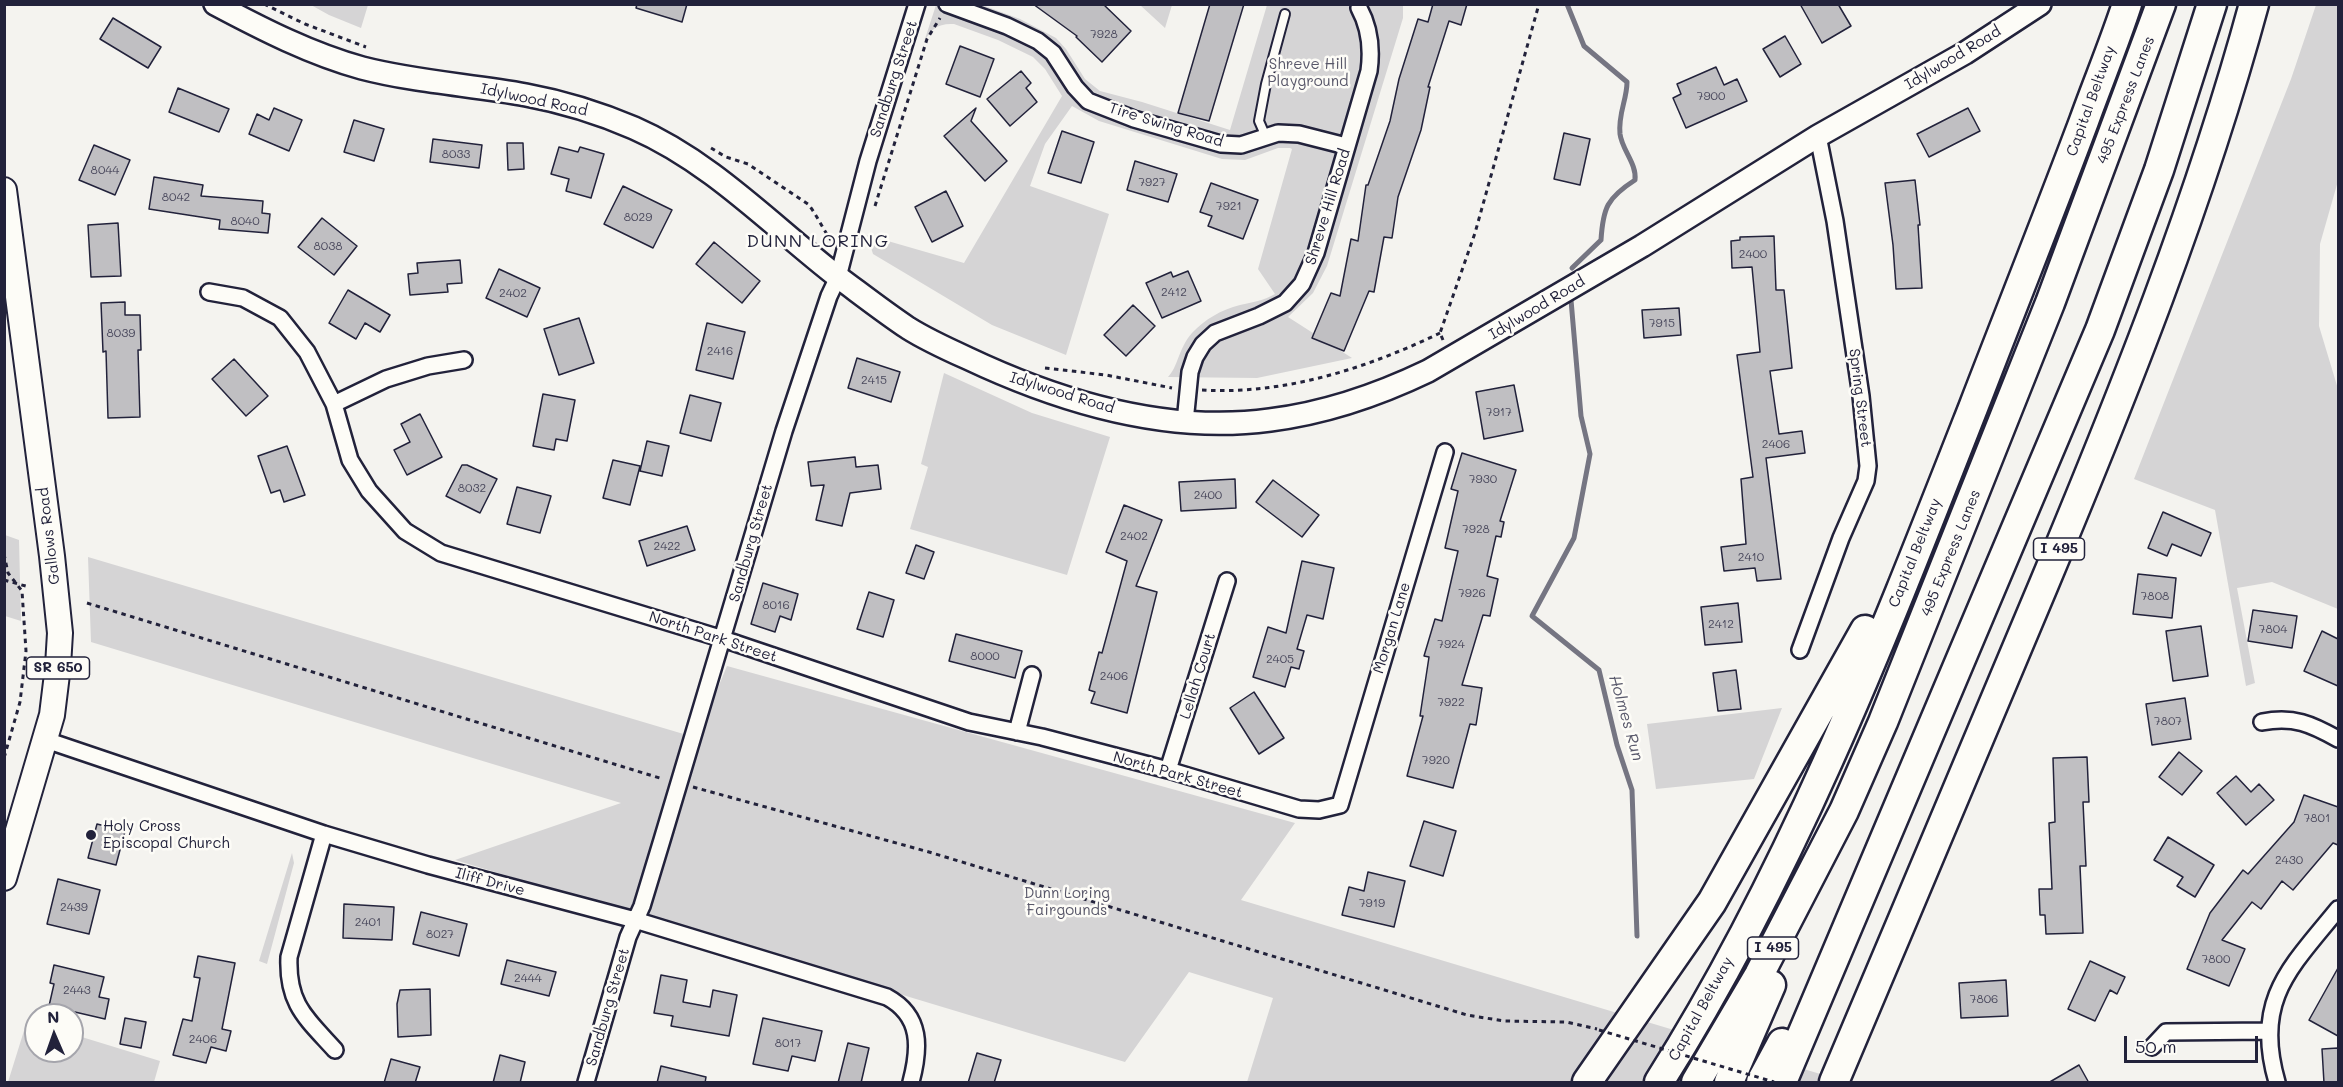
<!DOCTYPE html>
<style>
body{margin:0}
#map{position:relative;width:2343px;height:1087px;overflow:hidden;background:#f4f3ef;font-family:Mali,sans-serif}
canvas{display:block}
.frame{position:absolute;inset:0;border:6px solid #22223b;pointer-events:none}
.north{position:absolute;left:24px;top:1003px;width:60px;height:60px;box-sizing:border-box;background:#fdfcf7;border:2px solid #a5a5ac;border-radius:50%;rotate:358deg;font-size:16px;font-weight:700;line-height:24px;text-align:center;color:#22223b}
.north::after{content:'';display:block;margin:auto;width:21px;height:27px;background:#22223b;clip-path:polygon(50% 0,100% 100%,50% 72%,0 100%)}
.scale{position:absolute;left:2124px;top:1036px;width:134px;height:27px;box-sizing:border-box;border:3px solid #22223b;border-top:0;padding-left:8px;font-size:18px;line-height:21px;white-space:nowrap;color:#22223b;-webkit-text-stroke:4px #fdfcf7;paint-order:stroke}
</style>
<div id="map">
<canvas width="2343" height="1087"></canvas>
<div class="frame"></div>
<div class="north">N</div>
<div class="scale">50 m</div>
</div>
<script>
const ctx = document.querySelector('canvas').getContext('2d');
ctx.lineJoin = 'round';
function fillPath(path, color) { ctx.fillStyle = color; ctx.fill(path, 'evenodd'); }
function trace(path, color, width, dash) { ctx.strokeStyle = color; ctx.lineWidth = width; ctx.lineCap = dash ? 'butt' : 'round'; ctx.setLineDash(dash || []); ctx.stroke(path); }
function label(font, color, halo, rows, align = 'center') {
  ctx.font = font + ' Mali,sans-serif'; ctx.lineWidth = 5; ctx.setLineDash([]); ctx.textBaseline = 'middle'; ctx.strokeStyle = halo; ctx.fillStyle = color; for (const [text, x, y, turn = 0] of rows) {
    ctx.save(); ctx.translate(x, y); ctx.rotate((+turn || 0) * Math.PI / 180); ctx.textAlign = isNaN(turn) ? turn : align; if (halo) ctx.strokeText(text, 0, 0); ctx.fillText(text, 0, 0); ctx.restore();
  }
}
fillPath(new Path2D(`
 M311,5H368L361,28L329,15Z
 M936,5H982L1020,19L1056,38L1066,49L1085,79L1100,91L1142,102L1230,130L1267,5H1403V18L1327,266L1313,293L1288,317L1352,358L1257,378L1168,377C1178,367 1179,347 1192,333C1205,319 1221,310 1240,305C1253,302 1263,301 1275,294L1258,269L1292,149L1290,148H1278L1245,160L1222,159L1099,121L1072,106L1045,144L1030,186L1109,214L1066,355L992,325L873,254L867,235L964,263L1062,96L1045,69L1033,57L998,40L954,24C938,23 931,29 924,42Z
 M1140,5H1172L1165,28Z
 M2316,5H2338V181L2320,244L2319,326L2338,389V609L2272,582L2237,588L2255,683L2246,686L2215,510L2134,479L2291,79Z
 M944,373L1032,413L1110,437L1067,575L910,529L928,467L921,464Z
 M5,535L19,540L21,621L5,616Z
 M88,557L697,738L727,666L1295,823L1241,900L1847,1082H1247L1273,998L1189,972L1125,1062L455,860L621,803L91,642Z
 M1782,708L1754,779L1656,789L1647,724Z
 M292,853L294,863L267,964L259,961Z
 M27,1021L36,1023V1051H72V1034L160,1061L154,1082H8Z`), '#d5d4d5');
trace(new Path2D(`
 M1567,4L1584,46L1627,82C1627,100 1618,113 1620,134C1622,150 1637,164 1635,180C1607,198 1603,208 1601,240L1572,268
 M1571,300L1581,416L1590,454L1574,538L1532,616L1599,670L1617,745L1632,790L1637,936`), '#757582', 5);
const building = new Path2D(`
 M637,4H687L682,22L636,8Z
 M1033,4H1103L1131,31L1102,62L1076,37L1077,36Z
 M1210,4H1244L1209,121L1178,113Z
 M1433,4H1467L1461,25L1449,21L1428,87H1430L1421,130L1398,197L1392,238L1384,237L1374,292L1369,291L1344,351L1312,338L1331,293L1340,296L1351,239L1358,241L1366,185H1368L1390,121L1399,79L1418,19L1428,22Z
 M1800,4H1838L1851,26L1822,43Z
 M113,18L161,47L148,68L100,39Z
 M1785,36L1801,64L1780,77L1763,49Z
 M960,46L994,59L980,97L946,84Z
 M1716,67L1724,85L1737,79L1747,101L1686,128L1673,98L1681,94L1677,84Z
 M1021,71L1031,83L1026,88L1037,102L1010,126L987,99Z
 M178,88L229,109L219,132L169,112Z
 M274,108L302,120L289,151L249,134L257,114L269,120Z
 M976,108L971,121L1007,161L985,181L944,136Z
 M1968,108L1980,131L1929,157L1917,134Z
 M354,120L384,129L374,161L344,152Z
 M1062,131L1094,142L1081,183L1048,173Z
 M1564,133L1590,139L1580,185L1554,179Z
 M433,139L482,145L479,168L430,162Z
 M507,143H523L524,169L508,170Z
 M94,145L130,160L115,195L79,180Z
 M559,147L578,152L580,147L604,154L591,198L566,191L569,179L551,174Z
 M1135,161L1177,174L1168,202L1127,190Z
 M154,177L203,185L201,196L263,201L262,213L270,214L268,233L219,229L220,220L149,209Z
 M1915,180L1920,225H1918L1922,288L1896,289L1893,245L1885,183Z
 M1211,183L1258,200L1243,239L1208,226L1212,216L1200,212Z
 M623,186L672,210L653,248L604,224Z
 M946,191L963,226L932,242L915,207Z
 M322,218L357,246L334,275L298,247Z
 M118,223L121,276L91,277L88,225Z
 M1774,236L1776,290H1784L1792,368L1770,371L1779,434L1802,431L1805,453L1766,458L1781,579L1757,581L1755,568L1724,571L1721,547L1746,544L1741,479L1753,477L1737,355L1760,352L1752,267L1732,268L1731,241L1740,240V237Z
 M714,242L760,281L742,303L696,264Z
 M460,260L462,283L447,284L448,292L410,295L408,274L418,273L417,263Z
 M499,269L540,288L527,317L486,298Z
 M1188,271L1201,301L1162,318L1146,283L1171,272L1173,277Z
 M348,290L390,315L380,332L365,323L356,339L329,323Z
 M125,302V315H140L141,350H138L140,417L108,418L106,351L103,352L101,303Z
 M1133,305L1155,326L1126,356L1104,335Z
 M1679,308L1681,335L1644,338L1642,310Z
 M579,318L594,363L559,375L544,329Z
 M707,323L745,332L733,379L696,370Z
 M857,358L900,372L891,402L848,388Z
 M234,359L268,396L246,416L212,379Z
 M1514,385L1523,431L1484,439L1476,392Z
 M543,394L575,400L567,441L556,439L554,450L533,446Z
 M690,395L721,403L711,441L680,433Z
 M420,414L442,457L407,475L394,450L410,442L401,424Z
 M647,441L669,446L662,476L640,471Z
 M287,446L305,495L284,502L280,490L271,493L258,456Z
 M1462,453L1516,470L1500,521L1504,522L1501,537L1496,536L1487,576L1498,579L1490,616L1483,615L1462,685L1482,688L1476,725L1470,724L1453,788L1407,776L1423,716H1420L1429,657L1424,656L1435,619L1442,621L1458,551L1445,548L1458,491L1451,489Z
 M855,457L856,467L878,465L881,489L850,493L842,526L816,520L824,485L811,486L808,462Z
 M613,460L640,466L630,505L603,498Z
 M462,465H467L497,479L480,513L446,496Z
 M1235,479L1236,508L1181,511L1179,482Z
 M1273,480L1319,515L1302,537L1256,502Z
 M517,487L551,496L540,533L507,524Z
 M1124,505L1162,520L1136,586L1157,592L1127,713L1091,703L1095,692L1089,690L1099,652L1102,653L1127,561L1106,552Z
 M2163,512L2211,533L2201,556L2172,544L2167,556L2148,548Z
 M687,526L695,550L647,566L639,541Z
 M916,545L934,552L924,579L906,573Z
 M1302,561L1334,568L1323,619L1307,615L1297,649L1304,651L1299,669L1291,667L1285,687L1253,677L1268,627L1286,633Z
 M2138,574L2176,578L2172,618L2133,614Z
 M763,583L798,594L791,620L780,616L775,632L751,624Z
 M869,592L894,600L883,637L857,629Z
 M1738,603L1742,642L1705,645L1701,607Z
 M2253,610L2297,616L2292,648L2248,641Z
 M2201,626L2208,676L2173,681L2166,631Z
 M2322,631L2338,639V686L2304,671Z
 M956,634L1022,651L1015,678L949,661Z
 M1736,670L1741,709L1718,711L1713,673Z
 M1254,692L1284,738L1259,754L1230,708Z
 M2185,698L2191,739L2152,745L2146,704Z
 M2179,752L2202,771L2182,795L2159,777Z
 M2087,757L2089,802H2083L2086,866H2080L2083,933L2046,934L2045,915H2040L2039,889H2052L2049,823L2055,822L2053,758Z
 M2236,776L2251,792L2259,784L2274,800L2246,825L2217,793Z
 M2304,795L2338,807V845L2333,843L2293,890L2282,881L2261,909L2252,902L2222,940L2245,949L2229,986L2187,969L2210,913L2243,870L2248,874L2294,822Z
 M1424,821L1456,831L1443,876L1410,866Z
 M97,824L125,831L116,865L88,858Z
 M2168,837L2214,865L2195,897L2177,886L2183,877L2154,860Z
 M1368,872L1405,881L1394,927L1342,915L1349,887L1364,891Z
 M58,879L100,890L89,934L47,924Z
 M344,904L394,907L392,940L343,938Z
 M421,912L467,924L459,956L413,944Z
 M198,956L235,963L222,1029L231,1031L226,1051L211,1047L206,1063L173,1055L183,1019L192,1021L200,978L194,977Z
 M507,960L556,972L549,996L501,984Z
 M2090,961L2125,977L2117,994L2110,990L2095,1021L2068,1009Z
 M54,965L104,977L99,997L109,999L105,1019L49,1006L54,984L50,983Z
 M2338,968V1036L2309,1020Z
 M661,975L687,980L683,1002L710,1007L713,990L737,995L729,1036L671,1026L673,1016L654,1013Z
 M2006,980L2008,1016L1961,1018L1959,983Z
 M430,989L431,1035L398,1037L397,1004L400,990Z
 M125,1018L146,1022L141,1048L120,1044Z
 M763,1018L822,1031L815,1061L792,1056L788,1071L753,1064Z
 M848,1043L869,1048L861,1083H838Z
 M2338,1048V1083H2324L2322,1049Z
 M977,1053L1001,1060L994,1083H968Z
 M500,1055L525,1062L520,1083H493Z
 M391,1059L420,1067L415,1083H384Z
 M2079,1065L2089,1083H2048Z
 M661,1066L706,1077L705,1083H657Z`);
fillPath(building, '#c0bfc2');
trace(building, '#22223b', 1.5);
const lane = new Path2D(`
 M1266,137L1259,121L1266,84L1285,14`);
const street = new Path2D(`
 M947,4L1007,26L1038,41L1053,53L1075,87L1088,101L1134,119L1221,144L1241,145L1278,133L1299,134L1346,146
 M209,292L243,298L280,318L307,352L334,404L350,460L369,491L405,531L441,553L723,639L969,722L1042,737L1168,770L1299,809L1319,810L1340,805L1445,452
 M334,404L386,379L428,366L464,360
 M1185,422L1190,372L1195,357L1203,344L1215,333L1259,316L1285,303L1302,284L1316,253L1369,71C1372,49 1370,28 1359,8
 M1800,650L1841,538L1866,481L1868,466L1861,396L1835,221L1818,136
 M2262,722C2294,716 2311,724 2338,739
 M1017,732L1032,675
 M46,740L324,834L428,865L635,920L887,997C922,1016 920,1048 911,1082
 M1168,770L1227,581
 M324,834L289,957C287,1004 306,1018 335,1050
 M2152,1047L2166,1032L2268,1031
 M586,1082L628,937L642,906L662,840L784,431L829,296L838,277L868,161L917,4
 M2277,1082C2253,1000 2290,968 2338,909`);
const secondary = new Path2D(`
 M215,4C262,29 311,54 362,68C416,82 472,85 526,95C564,102 599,113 634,128C712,162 772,226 838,277C861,294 884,312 908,328C927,340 947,349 967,358C1060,402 1167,434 1270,420C1326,413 1378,395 1428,371L1642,246L1818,136L1965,53L2040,4`);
const primary = new Path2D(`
 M4,190L52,556L60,633L58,666L52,715L4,878`);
const highway = new Path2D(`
 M1587,1082L1712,902L1865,630
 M1659,1082C1791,874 1883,637 1973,408C2010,312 2048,217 2084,121C2098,82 2114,44 2127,4
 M1696,1082L1759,975L1844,811L1883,722L2050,303L2161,4
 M1729,1082L1771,985
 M1761,1082L1782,1043
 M1782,1082L2100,330L2159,170L2212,4
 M1834,1082C1904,916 1975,750 2044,584C2123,395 2200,203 2254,4`);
trace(lane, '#22223b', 12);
trace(street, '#22223b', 20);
trace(secondary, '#22223b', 26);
trace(primary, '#22223b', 28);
trace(highway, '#22223b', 33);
trace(new Path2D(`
 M264,4L305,24L366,47
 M711,148L726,157L748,164L808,204C817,215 822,228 831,240
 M875,206L927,39L940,18
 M1443,340L1440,333L1475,233L1539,4
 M1045,368L1106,375L1172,388
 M1202,390C1285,395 1367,368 1440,333
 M4,554L8,573L22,591L26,651L20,702L4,758
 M4,580L29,587
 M87,603L663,779
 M693,787L929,852L1467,1015L1504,1021L1566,1022L1597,1029`), '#22223b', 3, [4.5, 4.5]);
trace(lane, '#fdfcf7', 8);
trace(street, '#fdfcf7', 15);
trace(secondary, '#fdfcf7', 21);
trace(primary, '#fdfcf7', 24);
trace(highway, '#fdfcf7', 28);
trace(new Path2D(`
 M1599,1030L1774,1082`), '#22223b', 3, [4.5, 4.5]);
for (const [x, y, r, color] of [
 [91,835,6,"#22223b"]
]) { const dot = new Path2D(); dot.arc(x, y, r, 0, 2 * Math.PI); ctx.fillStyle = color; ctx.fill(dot); trace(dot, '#fdfcf7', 2); }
label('12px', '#4a495d', null, [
 ["7928",1104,34],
 ["7900",1711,96],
 ["8033",456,154],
 ["8044",105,170],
 ["7927",1152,182],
 ["8042",176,197],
 ["7921",1229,206],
 ["8029",638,217],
 ["8040",245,221],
 ["8038",328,246],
 ["2400",1753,254],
 ["2412",1174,292],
 ["2402",513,293],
 ["7915",1662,323],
 ["8039",121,333],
 ["2416",720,351],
 ["2415",874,380],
 ["7917",1499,412],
 ["2406",1776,444],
 ["7930",1483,479],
 ["8032",472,488],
 ["2400",1208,495],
 ["7928",1476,529],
 ["2402",1134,536],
 ["2422",667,546],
 ["2410",1751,557],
 ["7926",1472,593],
 ["7808",2155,596],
 ["8016",776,605],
 ["2412",1721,624],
 ["7804",2273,629],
 ["7924",1451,644],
 ["8000",985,656],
 ["2405",1280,659],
 ["2406",1114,676],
 ["7922",1451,702],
 ["7807",2168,721],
 ["7920",1436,760],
 ["7801",2317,818],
 ["2430",2289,860],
 ["7919",1372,903],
 ["2439",74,907],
 ["2401",368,922],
 ["8027",440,934],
 ["7800",2216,959],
 ["2444",528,978],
 ["2443",77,990],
 ["7806",1984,999],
 ["2406",203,1039],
 ["8017",788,1043]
]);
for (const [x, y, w] of [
 [2059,549,51],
 [58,668,63],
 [1773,948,51]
]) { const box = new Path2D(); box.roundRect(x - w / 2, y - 11, w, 22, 4.5); ctx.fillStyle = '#fdfcf7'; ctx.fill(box); trace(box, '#22223b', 1.5); }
label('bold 14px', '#22223b', null, [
 ["I 495",2059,549],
 ["SR 650",58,668],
 ["I 495",1773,948]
]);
label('15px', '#22223b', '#fdfcf7', [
 ["Idylwood Road",1953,58,-31],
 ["Sandburg Street",894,79,-72],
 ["Idylwood Road",534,100,12],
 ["495 Express Lanes",2126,100,-69],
 ["Capital Beltway",2091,101,-70],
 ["Tire Swing Road",1166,125,17],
 ["Shreve Hill Road",1328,207,-73],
 ["Idylwood Road",1537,308,-31],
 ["Idylwood Road",1062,393,17],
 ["Spring Street",1860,398,83],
 ["Gallows Road",49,536,-97],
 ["Sandburg Street",751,543,-74],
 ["Capital Beltway",1915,553,-68],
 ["495 Express Lanes",1951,553,-68],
 ["Morgan Lane",1392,628,-73],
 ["North Park Street",713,637,18],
 ["Lellah Court",1198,676,-73],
 ["North Park Street",1178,775,16],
 ["Iliff Drive",490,882,15],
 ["Sandburg Street",608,1007,-74],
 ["Capital Beltway",1701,1009,-61]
]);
label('15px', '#585769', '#fdfcf7', [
 ["Shreve Hill",1308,64],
 ["Playground",1308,81],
 ["Dunn Loring",1067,893],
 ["Fairgounds",1067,910]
]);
label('15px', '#22223b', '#fdfcf7', [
 ["Holy Cross",103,826],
 ["Episcopal Church",103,843]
], 'left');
label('italic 16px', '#59596b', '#fdfcf7', [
 ["Holmes Run",1626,718,74]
]);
ctx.letterSpacing = '1.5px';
label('18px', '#22223b', '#fdfcf7', [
 ["DUNN LORING",818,241]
]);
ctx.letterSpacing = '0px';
</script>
